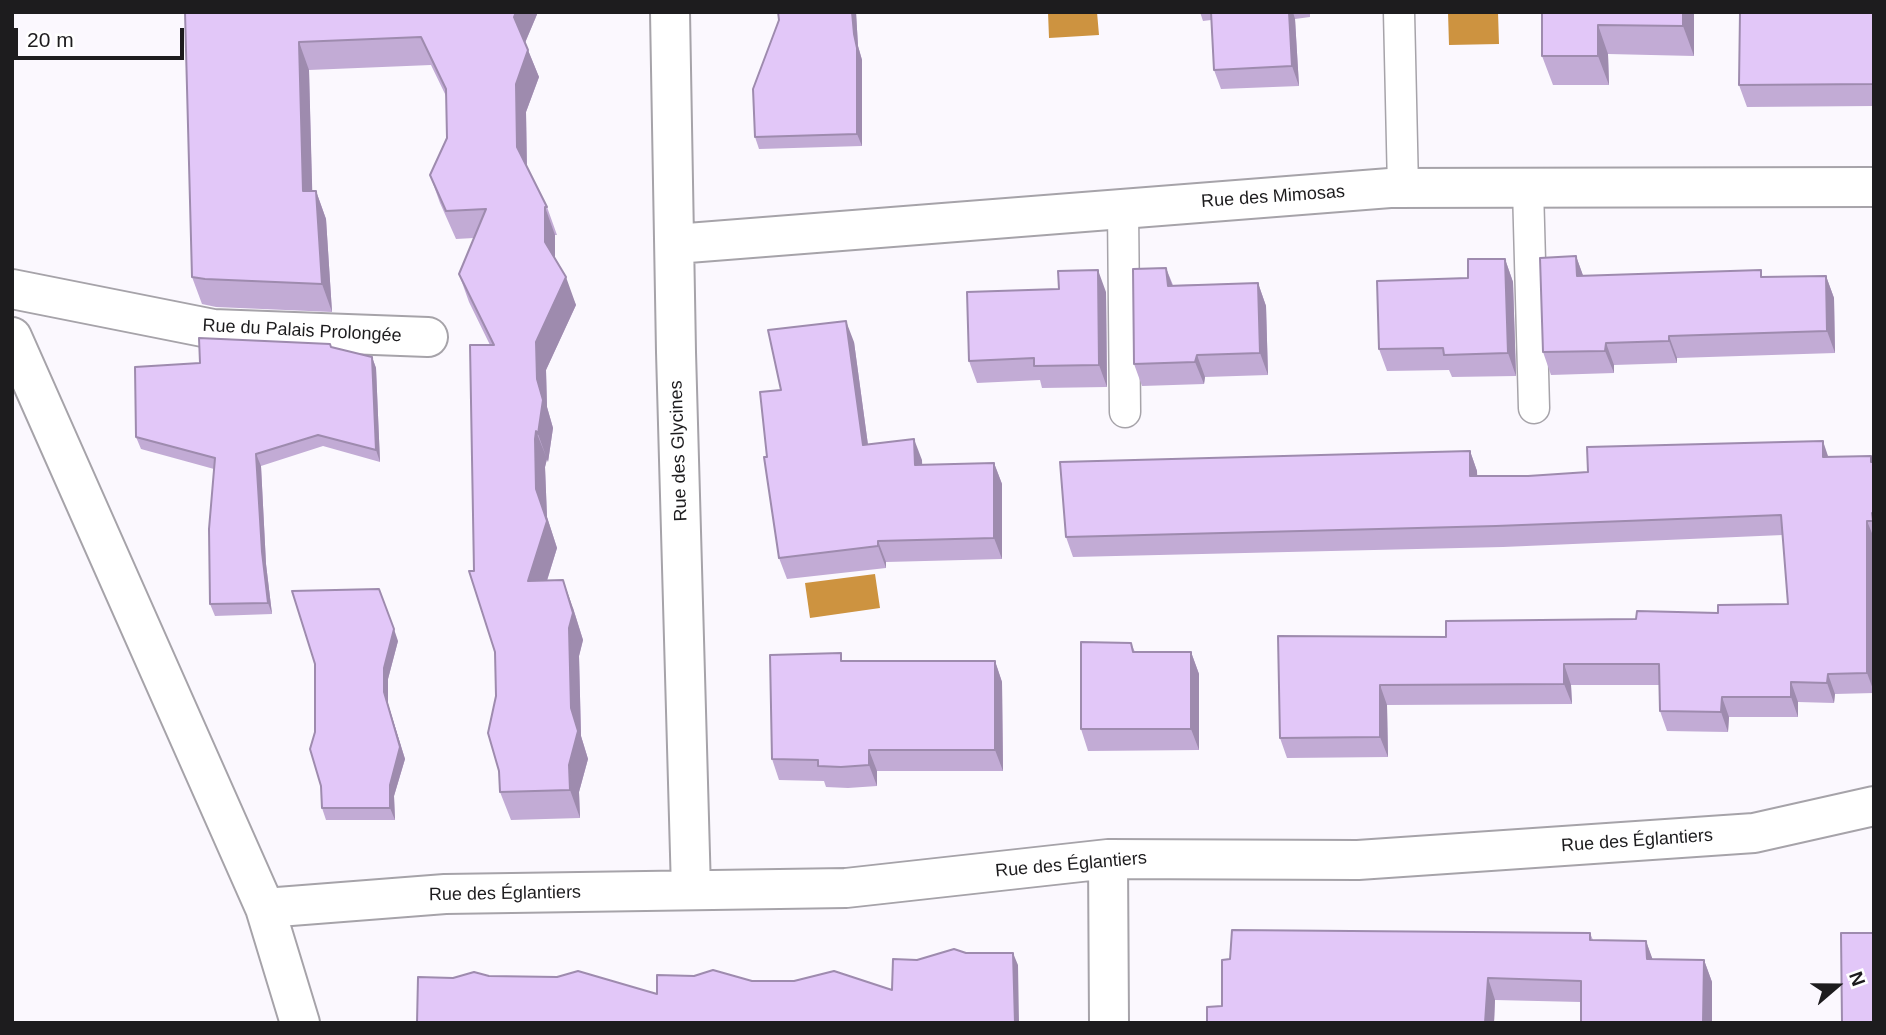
<!DOCTYPE html>
<meta charset="utf-8">
<style>
body{margin:0}
#map{position:relative;width:1886px;height:1035px;overflow:hidden;background:#fbf8fe;font-family:Helvetica,sans-serif}
canvas{display:block}
.frame{position:absolute;inset:0;border:14px solid #1d1c1e;pointer-events:none}
.north{position:absolute;left:1802px;top:951px;width:70px;height:70px;-webkit-text-stroke:5px #fff;paint-order:stroke;rotate:70deg;font-size:19px;font-weight:700;line-height:28px;text-align:center;color:#1d1c1e}
.north::after{content:'';display:block;margin:auto;width:24px;height:32px;background:#1d1c1e;clip-path:polygon(50% 0,100% 100%,50% 72%,0 100%)}
.scale{position:absolute;left:14px;top:28px;width:170px;height:32px;box-sizing:border-box;border:4px solid #1d1c1e;border-top:0;padding-left:9px;font-size:21px;line-height:24px;white-space:nowrap;color:#1d1c1e;-webkit-text-stroke:5px #fff;paint-order:stroke}
</style>
<div id="map">
<canvas width="1886" height="1035"></canvas>
<div class="frame"></div>
<div class="north">N</div>
<div class="scale">20 m</div>
</div>
<script>
const ctx = document.querySelector('canvas').getContext('2d');
ctx.lineJoin = 'round';
function fillPath(path, color) { ctx.fillStyle = color; ctx.fill(path, 'evenodd'); }
function trace(path, color, width, dash) { ctx.strokeStyle = color; ctx.lineWidth = width; ctx.lineCap = dash ? 'butt' : 'round'; ctx.setLineDash(dash || []); ctx.stroke(path); }
function label(font, color, halo, rows, align = 'center') {
  ctx.font = font + ' Helvetica,sans-serif'; ctx.lineWidth = 6; ctx.setLineDash([]); ctx.textBaseline = 'middle'; ctx.strokeStyle = halo; ctx.fillStyle = color; for (const [text, x, y, turn = 0] of rows) {
    ctx.save(); ctx.translate(x, y); ctx.rotate((+turn || 0) * Math.PI / 180); ctx.textAlign = isNaN(turn) ? turn : align; if (halo) ctx.strokeText(text, 0, 0); ctx.fillText(text, 0, 0); ctx.restore();
  }
}
fillPath(new Path2D(`
 M1048,12H1097L1099,35L1049,38Z
 M1448,12H1498L1499,44L1449,45Z
 M875,574L880,608L810,618L805,583Z`), '#cd9340');
const lane = new Path2D(`
 M1399,12L1403,188
 M1528,188L1534,408
 M1123,209L1125,412`);
const street = new Path2D(`
 M670,12L676,352L691,890
 M675,244L1390,188L1874,187
 M12,289L213,329L428,337
 M12,337L265,908L300,1023
 M1108,859L1109,1023
 M265,908L445,894L846,888L1108,859L1358,860L1754,833L1874,806`);
trace(lane, '#a6a3a9', 33);
trace(street, '#a6a3a9', 42);
trace(lane, '#fff', 30);
trace(street, '#fff', 38);
fillPath(new Path2D(`
 M185,12H538L525,43L539,77L526,112L527,167L547,207L557,235H555V259L576,305L546,370L547,407L553,428L548,462L547,459L545,467L547,517L557,548L547,581L573,608L583,640L579,656L581,736L588,759L579,792L580,818L511,820L500,792L495,652L474,571L490,345L469,302L459,274L474,238L456,239L440,203L430,175L447,138L446,96L431,65L309,70L312,191H316L326,219L332,312L216,307L202,304L192,277Z
 M778,12H856L858,46L862,60V146L759,149L755,137L779,20Z
 M1200,12H1310V17L1295,19L1299,86L1221,89L1214,70L1211,20L1203,21Z
 M1542,12H1694V56L1608,54L1609,85H1553L1542,56Z
 M1874,12V106L1747,107L1739,85Z
 M1576,256L1583,276L1764,277L1826,276L1834,298L1835,353L1677,358V363L1614,365V373L1551,375L1543,352Z
 M1505,259L1513,282L1516,376L1452,377L1449,370L1387,371L1379,349L1468,278Z
 M1166,268L1173,285L1258,283L1266,306L1268,375L1205,377L1204,384L1142,386L1134,364Z
 M1106,292L1107,387L1042,388L1040,380L977,383L969,361Z
 M854,342L868,445L922,460V465L994,463L1002,484V559L886,562V568L787,579L779,558L767,457L781,390Z
 M332,347L372,357L376,368L380,462L323,446L261,466L266,564L272,614L215,616L210,604L214,469L141,449L136,437Z
 M1470,451L1477,471V476H1528L1828,457L1871,456L1874,462V693L1835,694L1834,703L1798,702V717H1729L1728,732L1667,731L1660,711L1659,685H1571L1572,704L1387,705L1388,757L1287,758L1280,738L1446,637L1636,619L1718,613L1788,604L1783,535L1503,547L1073,557L1066,537Z
 M398,641L388,679V704L405,759L394,796L395,820H326L322,808L321,786L315,732V664Z
 M1131,643L1135,652H1191L1199,674V750L1088,751L1081,729Z
 M844,661H995L1002,682L1003,771H877V786L848,788L826,787L824,781L779,780L772,759Z
 M1590,933L1593,940L1646,941L1652,959L1704,960L1712,982V1023H1581V1002L1495,1000L1494,1023H1207Z`), '#c2abd5');
fillPath(new Path2D(`
 M516,12H538L524,45L514,17Z
 M852,12H856L858,46L862,60V146L857,134Z
 M1289,12H1293L1295,19L1299,86L1292,66Z
 M1683,12H1694V56L1683,26Z
 M1598,25L1608,54L1609,85L1598,56Z
 M299,42L309,70L313,219L303,191Z
 M528,50L539,77L526,112L527,175L517,147L516,84Z
 M316,191L326,219L332,312L322,284Z
 M545,207L555,235V270L545,242Z
 M1576,256L1584,278L1577,276Z
 M1505,259L1513,282L1516,376L1508,353Z
 M1166,268L1174,290L1168,286Z
 M1098,270L1106,292L1107,387L1099,365Z
 M1826,276L1834,298L1835,353L1827,331Z
 M566,277L576,305L546,370L547,407L553,428L548,462L538,434L536,342Z
 M1258,283L1266,306L1268,375L1260,353Z
 M846,321L854,342L871,467L863,445Z
 M1669,336L1677,358V363L1669,341Z
 M1606,343L1614,365V373L1605,351Z
 M1197,355L1205,377L1204,384L1195,362Z
 M372,357L376,368L380,462L376,450Z
 M536,431L547,459L545,467L547,517L557,548L538,609L528,581L536,489L535,439Z
 M914,439L922,460L923,487L915,465Z
 M1823,441L1830,462L1823,457Z
 M1470,451L1477,471L1478,496L1470,476Z
 M256,454L261,466L266,564L272,614L268,603L262,552Z
 M994,463L1002,484V559L994,538Z
 M1867,521L1874,538V692L1867,673Z
 M878,541L886,562V568L878,546Z
 M563,580L573,608L583,640L579,656L581,736L588,759L579,792L580,818L570,790L569,765L571,708Z
 M394,629L398,641L388,679V704L405,759L394,796L395,820L390,808L384,692V668Z
 M1191,652L1199,674V750L1191,729Z
 M995,661L1002,682L1003,771L995,750Z
 M1564,664L1571,685L1572,704L1564,684Z
 M1828,674L1835,694L1834,703L1827,683Z
 M1791,682L1798,702V717L1791,697Z
 M1380,685L1387,705L1388,757L1380,737Z
 M1722,697L1729,717L1728,732L1721,712Z
 M869,750L877,771V786L869,765Z
 M1646,941L1654,963L1647,959Z
 M1013,953L1018,965L1019,1023H1015Z
 M1704,960L1712,982V1023H1703Z
 M1488,978L1495,1000L1494,1023H1485Z`), '#9e8bae');
const building = new Path2D(`
 M185,12H516L514,17L528,50L516,84L517,147L547,207H545V242L566,277L536,342L537,379L543,400L538,434L536,431L535,439L536,489L547,521L528,581L563,580L573,613L569,628L571,708L578,731L569,765L570,790L500,792L499,771L488,733L496,696L495,652L469,571H474L470,345H494L459,274L486,209L446,211L430,175L447,138L446,89L421,37L299,42L303,191H316L322,284L205,279L192,277Z
 M778,12H852L854,34L857,48V134L755,137L753,89L779,20Z
 M1211,12H1289L1292,66L1214,70Z
 M1542,12H1683V26L1598,25V56H1542Z
 M1740,12H1874V84L1739,85Z
 M1576,256L1577,276L1761,270V277L1826,276L1827,331L1669,336V341L1606,343L1605,351L1543,352L1540,258Z
 M1468,259H1505L1508,353L1444,355L1443,348L1379,349L1377,281L1468,278Z
 M1166,268L1168,286L1258,283L1260,353L1197,355L1195,362L1134,364L1133,269Z
 M1098,270L1099,365L1034,366V358L969,361L967,292L1059,289L1058,271Z
 M846,321L863,445L914,439L915,465L994,463V538L878,541V546L779,558L764,457H767L760,392L781,390L768,330Z
 M199,338L330,344L331,347L372,357L376,450L318,435L256,454L262,552L268,603L210,604L209,529L215,458L136,437L135,367L200,363Z
 M1823,441V457L1871,456V462H1874V513H1872L1873,521H1867V673L1828,674L1827,683L1791,682V697H1722L1721,712L1660,711L1659,664H1564V684L1380,685V737L1280,738L1278,636L1446,637V621L1636,619L1637,611L1718,613V605L1788,604L1781,515L1496,526L1066,537L1060,462L1470,451V476H1528L1588,472L1587,447Z
 M379,589L394,629L384,668V692L400,747L390,785V808H322L321,786L310,749L315,732V664L292,591Z
 M1081,642L1131,643L1133,652H1191V729H1081Z
 M841,653V661H995V750H869V765L841,767L818,766V760L772,759L770,655Z
 M1232,930L1590,933V940L1646,941L1647,959L1704,960L1703,1023H1581V981L1488,978L1485,1023H1207V1007L1222,1006V960L1230,959Z
 M1841,933H1874V1023H1842Z
 M954,949L966,953H1013L1015,1023H417L418,977L453,978L474,972L489,976L557,977L578,971L657,994V975L694,976L713,970L752,981H794L834,971L892,990L893,959L917,960Z`);
fillPath(building, '#e2c7f8');
trace(building, '#9e8bae', 2);
label('18px', '#1d1c1e', '#fff', [
 ["Rue des Mimosas",1273,197,-4],
 ["Rue du Palais Prolongée",302,331,3],
 ["Rue des Glycines",679,451,-92],
 ["Rue des Églantiers",1637,841,-4],
 ["Rue des Églantiers",1071,865,-5],
 ["Rue des Églantiers",505,894,-1]
]);
</script>
